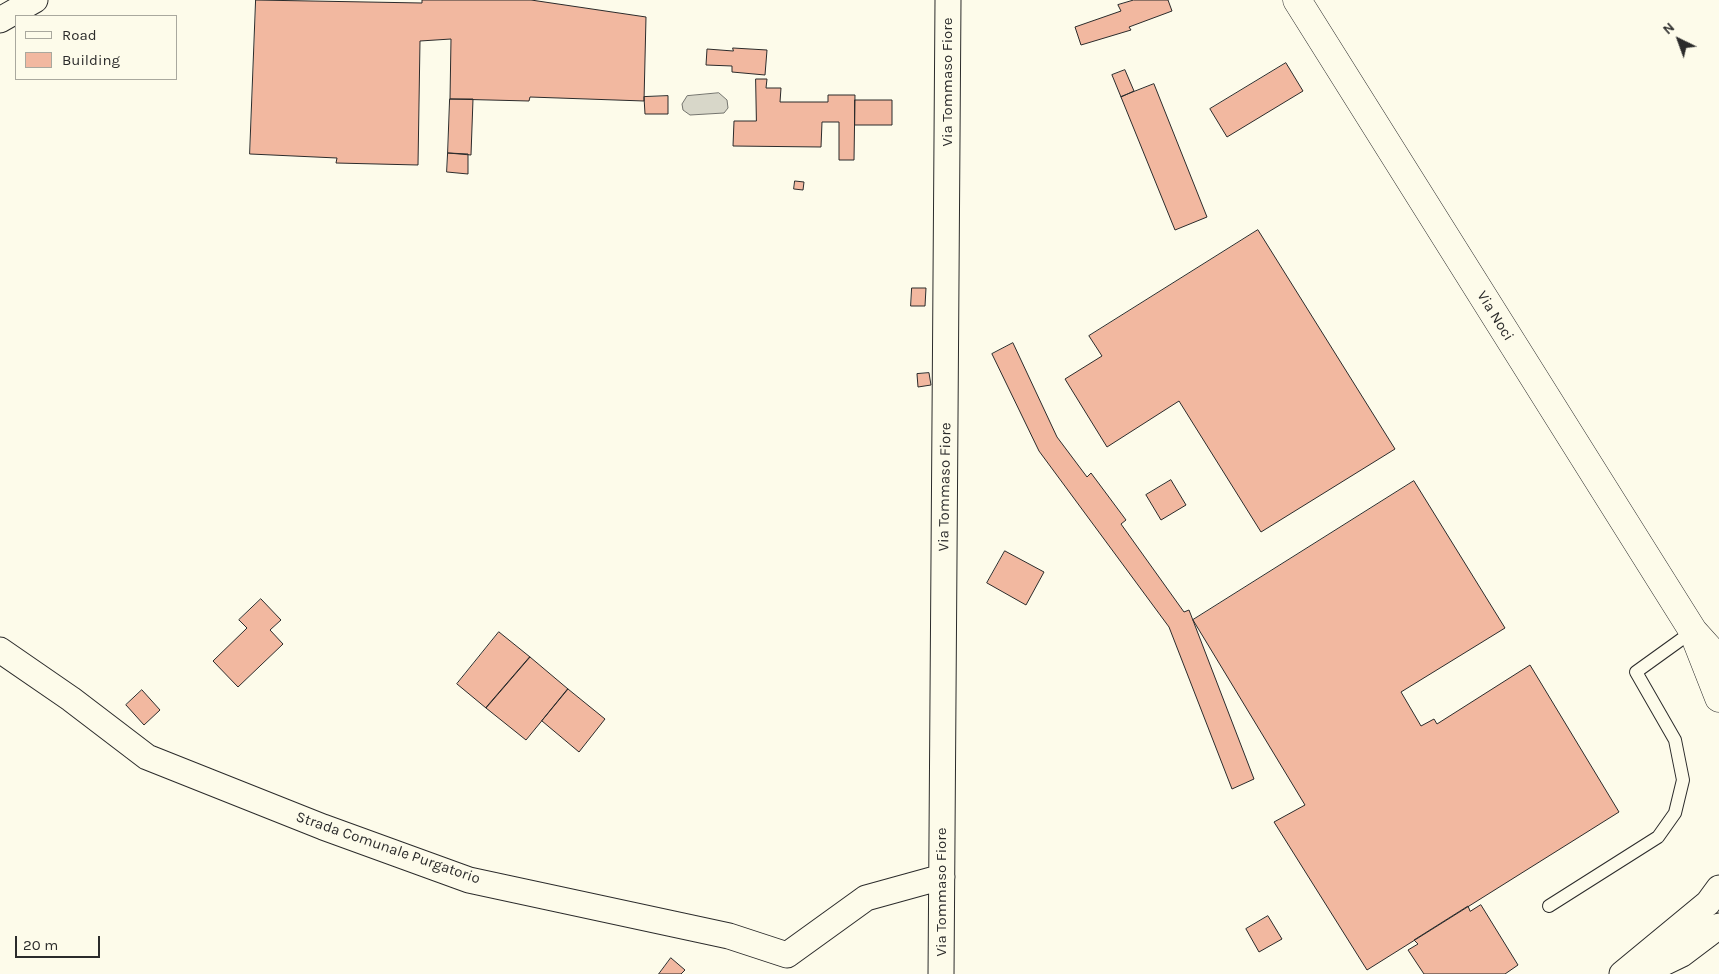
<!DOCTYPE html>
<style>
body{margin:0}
#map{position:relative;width:1719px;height:974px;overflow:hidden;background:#fdfbea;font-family:Karla,sans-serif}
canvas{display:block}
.legend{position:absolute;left:15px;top:15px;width:162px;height:65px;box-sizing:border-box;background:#fdfbea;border:1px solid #a9a89e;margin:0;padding:6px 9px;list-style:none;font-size:15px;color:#2b2b2b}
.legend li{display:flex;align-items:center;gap:10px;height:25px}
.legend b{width:25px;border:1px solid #a9a89e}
.north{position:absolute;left:1654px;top:15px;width:50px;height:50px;-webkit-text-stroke:4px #fdfbea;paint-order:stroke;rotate:318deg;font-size:14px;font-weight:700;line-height:20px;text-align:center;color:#2b2b2b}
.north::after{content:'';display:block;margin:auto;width:18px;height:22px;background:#2b2b2b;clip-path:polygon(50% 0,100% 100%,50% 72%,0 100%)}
.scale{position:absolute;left:15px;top:936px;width:85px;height:22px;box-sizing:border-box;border:2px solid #2b2b2b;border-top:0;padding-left:6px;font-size:15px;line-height:18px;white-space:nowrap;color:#2b2b2b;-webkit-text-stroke:4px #fdfbea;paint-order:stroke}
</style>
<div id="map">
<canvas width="1719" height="974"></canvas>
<ul class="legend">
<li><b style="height:6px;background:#fdfbea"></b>Road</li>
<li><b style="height:14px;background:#f2b8a0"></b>Building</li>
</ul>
<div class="north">N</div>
<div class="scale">20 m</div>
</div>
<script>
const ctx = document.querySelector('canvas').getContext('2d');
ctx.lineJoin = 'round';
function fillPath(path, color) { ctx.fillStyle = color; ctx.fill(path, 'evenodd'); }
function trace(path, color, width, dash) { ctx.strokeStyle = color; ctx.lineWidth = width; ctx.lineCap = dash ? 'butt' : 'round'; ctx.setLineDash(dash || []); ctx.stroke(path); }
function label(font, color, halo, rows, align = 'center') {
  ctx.font = font + ' Karla,sans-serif'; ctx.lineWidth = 4; ctx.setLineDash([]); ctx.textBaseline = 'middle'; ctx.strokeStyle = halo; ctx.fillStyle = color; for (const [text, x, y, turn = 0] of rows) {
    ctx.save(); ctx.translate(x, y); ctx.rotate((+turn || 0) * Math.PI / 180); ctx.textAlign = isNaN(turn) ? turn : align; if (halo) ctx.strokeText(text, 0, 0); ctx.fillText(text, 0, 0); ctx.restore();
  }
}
const water = new Path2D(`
 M719,93L727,100L728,108L724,113L690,115L683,110L682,104L687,96Z`);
fillPath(water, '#d8d7c9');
trace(water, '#74746e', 1);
const building = new Path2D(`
 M256,0L422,3V0H531L646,17L644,101L530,97L529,101L450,99L451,39L420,41L418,165L336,163L337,158L250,154Z
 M1134,0H1168L1172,11L1129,27L1131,30L1081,45L1075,27L1121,11L1118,5Z
 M733,48L767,50L765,75L732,72V66L706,65L707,49L733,51Z
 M1286,63L1303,91L1227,137L1210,109Z
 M1125,70L1134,91L1121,97L1112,75Z
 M756,79H767L766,88H781L780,102H828V95H855L854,160H839V122H822L821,147L733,146L734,121H756Z
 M1154,84L1207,217L1175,230L1121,97Z
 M668,96V114H645L644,97Z
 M450,99H473L471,155L448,153Z
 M855,100H892V125H855Z
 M448,153L468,154V174L447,172Z
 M795,181L804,182L803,190L794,189Z
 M1258,230L1395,449L1261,532L1179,401L1107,447L1065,379L1102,356L1089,336Z
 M912,288H926L925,306H911Z
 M1013,343L1057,437L1087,477L1091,473L1126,520L1121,524L1184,612L1189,610L1254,779L1232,789L1169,627L1039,451L992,354Z
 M929,373L931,385L918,387L917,374Z
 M1171,480L1186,505L1161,520L1146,495Z
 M1414,481L1505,628L1401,692L1421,726L1434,719L1437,724L1530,665L1619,812L1367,970L1274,822L1305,805L1193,620Z
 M1005,551L1044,572L1026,605L987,583Z
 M261,599L281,620L270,630L283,644L238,687L213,661L247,628L239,620Z
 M499,632L530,657L486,708L457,684Z
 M530,657L568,689L526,740L486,708Z
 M568,689L605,719L579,752L542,721Z
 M142,690L160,710L144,725L126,705Z
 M1481,905L1518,965L1505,974H1424L1408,950L1418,944L1414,940L1468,906L1470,911Z
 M1268,916L1282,939L1259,952L1246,929Z
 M671,958L685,970L681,974H659Z`);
fillPath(building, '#f2b8a0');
trace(building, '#2b2b2b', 1);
const lane = new Path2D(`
 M1549,906L1658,837L1675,813L1683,780L1675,740L1636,672L1693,631`);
const street = new Path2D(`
 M0,20L35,0
 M0,650L71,699L147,757L323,827L469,880L729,936L787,955L866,898L942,877
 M941,974L948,0
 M1622,974L1708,903L1719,888
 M1641,974L1682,954L1719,926`);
const secondary = new Path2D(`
 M1297,0L1693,631L1719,660
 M1697,642L1719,698`);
trace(lane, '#2b2b2b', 14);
trace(street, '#2b2b2b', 27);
trace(secondary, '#2b2b2b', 29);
trace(lane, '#fdfbea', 12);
trace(street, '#fdfbea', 25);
trace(secondary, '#fdfbea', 28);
label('15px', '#2b2b2b', '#fdfbea', [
 ["Via Tommaso Fiore",948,82,-90],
 ["Via Noci",1495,316,58],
 ["Via Tommaso Fiore",945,487,-89],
 ["Strada Comunale Purgatorio",388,848,19],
 ["Via Tommaso Fiore",942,892,-90]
]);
</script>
